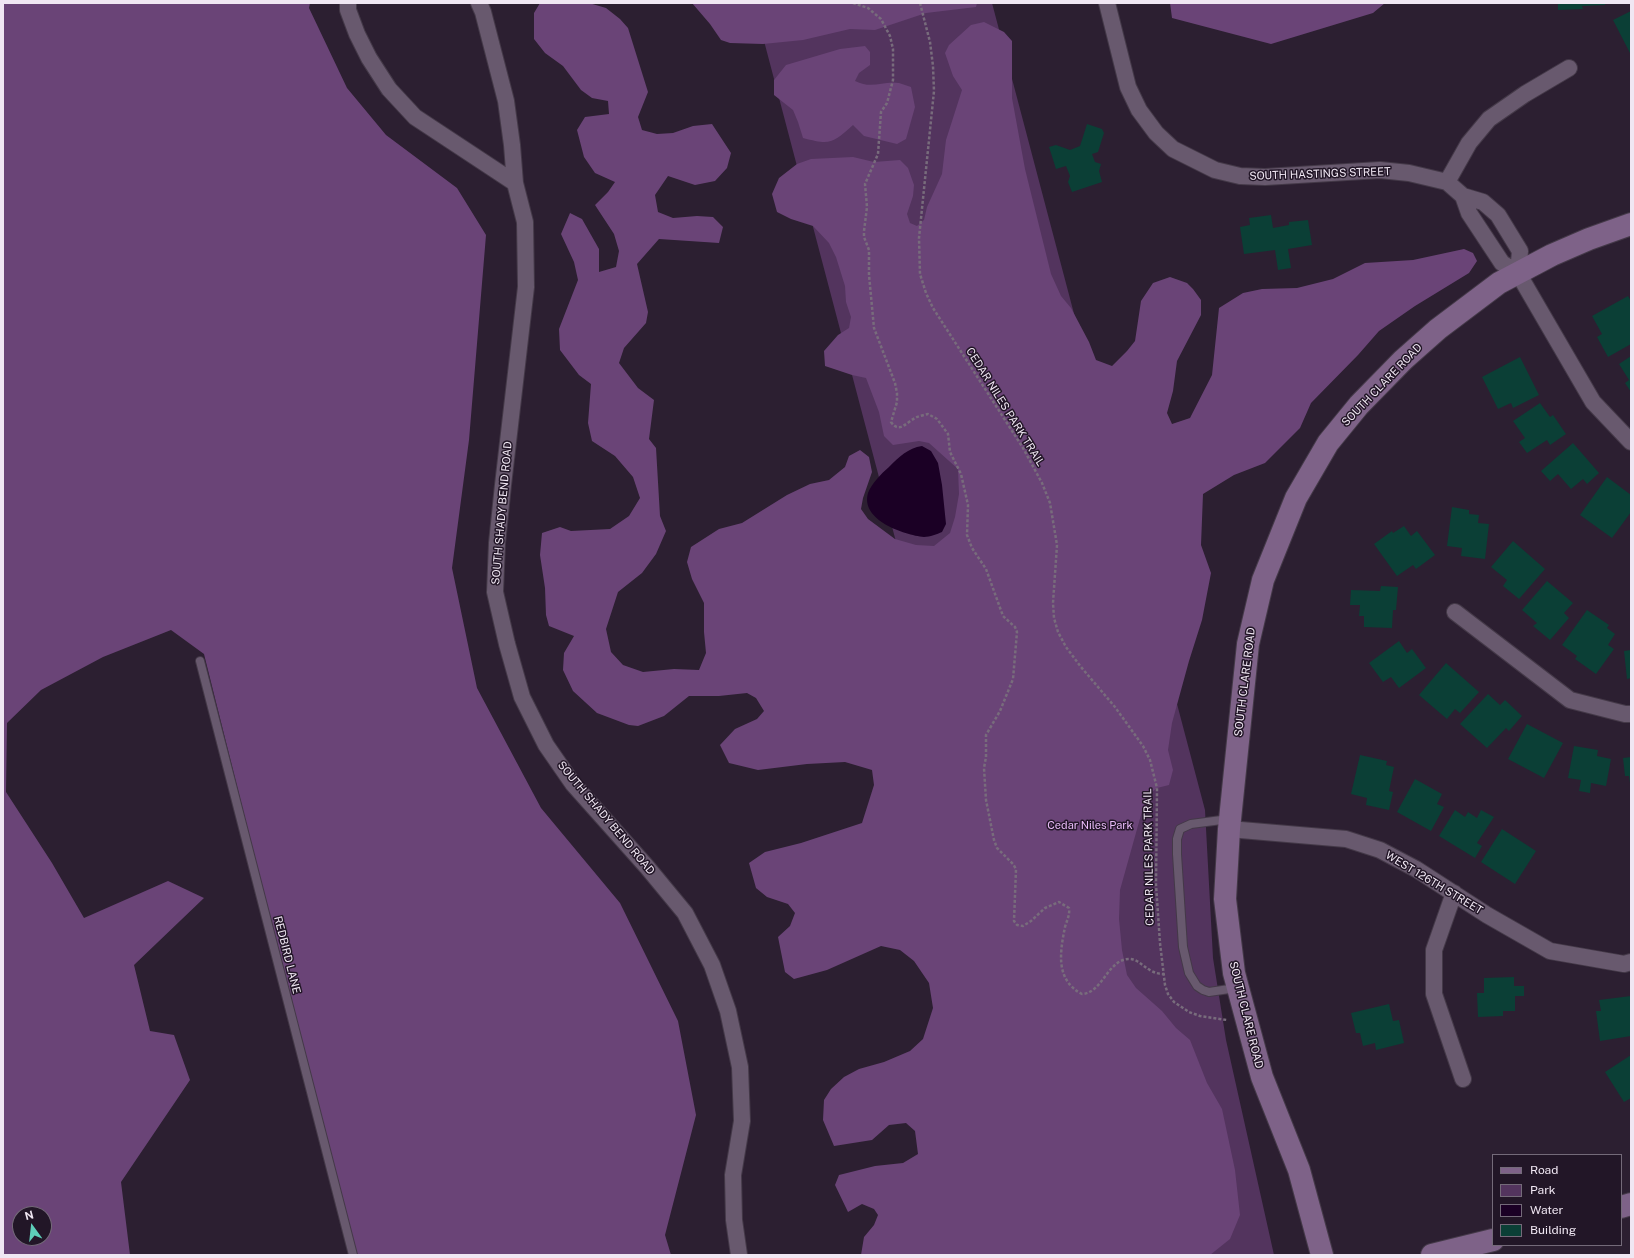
<!DOCTYPE html>
<style>
body{margin:0}
#map{position:relative;width:1634px;height:1258px;overflow:hidden;background:#2c1f31;font-family:"Public Sans",sans-serif}
canvas{display:block}
.frame{position:absolute;inset:0;border:4px solid #f0e7f3;pointer-events:none}
.legend{position:absolute;left:1492px;top:1154px;width:130px;height:92px;box-sizing:border-box;background:#221627;border:1px solid #746a79;margin:0;padding:5px 7px;list-style:none;font-size:12px;color:#f0e7f3}
.legend li{display:flex;align-items:center;gap:8px;height:20px}
.legend b{width:20px;border:1px solid #746a79}
.north{position:absolute;left:12px;top:1206px;width:40px;height:40px;box-sizing:border-box;background:#221627;border:1px solid #746a79;border-radius:50%;rotate:345deg;font-size:11px;font-weight:700;line-height:16px;text-align:center;color:#f0e7f3}
.north::after{content:'';display:block;margin:auto;width:14px;height:18px;background:#5dceb9;clip-path:polygon(50% 0,100% 100%,50% 72%,0 100%)}
</style>
<div id="map">
<canvas width="1634" height="1258"></canvas>
<div class="frame"></div>
<ul class="legend">
<li><b style="height:5px;background:#7e6288"></b>Road</li>
<li><b style="height:11px;background:#53345e"></b>Park</li>
<li><b style="height:11px;background:#1b0025"></b>Water</li>
<li><b style="height:11px;background:#0b3f36"></b>Building</li>
</ul>
<div class="north">N</div>
</div>
<script>
const ctx = document.querySelector('canvas').getContext('2d');
ctx.lineJoin = 'round';
function fillPath(path, color) { ctx.fillStyle = color; ctx.fill(path, 'evenodd'); }
function trace(path, color, width, dash) { ctx.strokeStyle = color; ctx.lineWidth = width; ctx.lineCap = dash ? 'butt' : 'round'; ctx.setLineDash(dash || []); ctx.stroke(path); }
function label(font, color, halo, rows, align = 'center') {
  ctx.font = font + ' "Public Sans",sans-serif'; ctx.lineWidth = 3; ctx.setLineDash([]); ctx.textBaseline = 'middle'; ctx.strokeStyle = halo; ctx.fillStyle = color; for (const [text, x, y, turn = 0] of rows) {
    ctx.save(); ctx.translate(x, y); ctx.rotate((+turn || 0) * Math.PI / 180); ctx.textAlign = isNaN(turn) ? turn : align; if (halo) ctx.strokeText(text, 0, 0); ctx.fillText(text, 0, 0); ctx.restore();
  }
}
fillPath(new Path2D(`
 M754,3H992L1205,810L1213,958L1226,1040L1274,1255H1084Z`), '#53345e');
fillPath(new Path2D(`
 M3,3H310L309,8L347,88L386,135L457,188L486,235L469,440L452,568L477,688L541,808L620,903L678,1021L696,1115L665,1235L671,1255H354L204,654L171,630L103,657L41,690L7,723L6,792L52,863L84,918L168,881L204,898L134,965L150,1031L174,1035L190,1080L121,1182L130,1255H3ZM20,1214H44V1238H20Z
 M540,3H589L606,8L620,19L628,28L648,92L638,117L642,130L657,134L673,133L693,126L712,124L731,153L727,168L715,181L695,185L668,176L655,195L658,212L673,218L697,216L713,217L723,227L719,243L659,239L637,264L648,312L646,323L624,348L619,363L638,388L654,400L649,439L656,448L660,516L666,531L656,554L642,573L618,592L606,629L611,652L623,665L643,672L674,669L699,670L706,653L704,632V603L692,579L687,562L691,547L719,529L742,523L787,495L810,484L829,480L845,467L849,456L860,450L869,457L872,472L863,498L861,509L868,519L895,539L916,545L934,546L950,533L955,517L959,494L958,469L929,443L919,441L893,445L884,436L879,412L866,378L852,375L825,366L824,351L838,335L849,328L851,317L846,302L845,286L836,257L829,243L813,226L791,219L777,212L772,194L779,178L797,164L811,159L853,157L874,162L900,160L908,168L914,185L913,196L907,214L910,223L917,226L924,220L927,207L942,174L946,140L962,90L953,76L945,53L949,45L971,25L984,22L1004,32L1012,41V98L1025,169L1051,274L1061,296L1071,308L1089,342L1096,360L1112,366L1127,351L1135,341L1141,301L1153,283L1170,277L1187,283L1193,289L1201,300V315L1177,361L1173,391L1167,413L1172,424L1190,418L1212,375L1219,308L1243,293L1262,289L1297,288L1333,279L1365,263L1413,260L1464,249L1473,253L1477,261L1469,273L1415,306L1379,331L1358,355L1311,403L1300,428L1265,463L1234,475L1203,494L1201,545L1211,573L1202,620L1189,661L1172,723L1168,750L1173,770L1169,785L1157,788L1146,797L1120,890L1119,919L1122,950L1127,975L1136,988L1162,1011L1176,1028L1190,1040L1207,1083L1222,1109L1235,1170L1240,1215L1230,1239L1210,1255H861L864,1237L874,1225L878,1215L874,1209L862,1204L848,1212L835,1185L839,1175L875,1166L903,1163L918,1154L915,1131L906,1123L889,1125L872,1140L834,1146L823,1120L824,1100L831,1089L844,1077L859,1069L884,1062L910,1051L923,1039L933,1008L929,983L914,961L900,950L881,946L827,970L794,979L785,972L778,937L790,926L795,913L788,904L767,897L756,888L749,863L765,852L801,843L862,823L874,785L872,770L845,762L807,764L758,770L729,763L720,745L735,729L757,719L764,711L756,698L747,693L719,696H689L664,716L638,726L629,725L597,713L573,691L563,670L564,653L574,636L549,626L546,615L545,588L540,555L542,533L560,527L571,531L610,529L629,516L640,498L633,477L615,456L592,441L588,423L591,384L579,375L560,350L559,329L578,280L574,262L561,234L570,213L582,219L599,249V272L616,267L619,251L614,234L595,205L608,192L615,182L595,173L584,157L577,130L585,117L609,114L608,101L592,98L581,90L563,66L545,53L534,39V13Z
 M692,3H977L976,7L926,13L875,30L850,29L803,40L763,44L730,43L721,40L710,24Z
 M1170,3H1385L1373,13L1271,44L1172,18Z
 M865,46L870,52V65L859,73L855,81C873,90 883,80 899,83C903,84 907,86 911,87L915,107L906,139L897,144L864,136L853,125C832,144 830,145 803,138L798,122L793,110L774,95V80L786,65L840,49Z`), '#6a4477');
fillPath(new Path2D(`
 M922,446L931,451L938,463L942,485L946,524L942,532C937,534 930,537 924,537C904,535 860,520 868,493C872,483 881,474 889,467C899,457 908,448 922,446Z`), '#1b0025');
fillPath(new Path2D(`
 M1558,3H1605V5L1582,6L1583,9L1558,10Z
 M1631,11V55L1613,20Z
 M1087,124L1102,129L1104,133L1098,152L1092,154L1095,162L1101,164L1099,171L1102,182L1072,192L1068,182L1070,176L1066,166L1056,169L1049,147L1056,145L1070,150L1080,146Z
 M1271,215L1273,228L1289,225V222L1308,220L1312,245L1288,249L1291,268L1278,270L1275,250L1244,254L1240,227L1250,225L1249,218Z
 M1628,296L1631,301V344L1608,357L1597,337L1602,334L1592,316Z
 M1631,356V392L1625,383L1629,380L1619,364Z
 M1520,357L1539,395L1513,408L1511,403L1498,409L1482,377Z
 M1540,403L1550,417L1553,415L1566,434L1550,445L1547,440L1527,453L1519,442L1525,438L1513,421Z
 M1573,443L1599,473L1587,484L1583,479L1571,489L1558,474L1550,481L1541,471Z
 M1607,477L1631,495V512L1612,538L1580,515Z
 M1452,507L1469,510V514L1479,515L1478,523L1489,524L1485,559L1461,556L1462,548L1447,546Z
 M1404,526L1411,536L1417,531L1435,555L1416,569L1413,565L1397,576L1374,544L1392,531L1393,533Z
 M1513,541L1545,569L1519,599L1503,586L1507,580L1491,567Z
 M1547,581L1573,603L1564,613L1569,618L1550,640L1533,626L1537,623L1522,610Z
 M1381,586L1398,587L1396,610H1393L1392,628L1364,627V616H1359L1360,605H1350L1351,590L1380,591Z
 M1587,610L1609,625L1607,628L1615,634L1608,645L1614,649L1596,674L1575,659L1577,656L1562,645Z
 M1399,641L1407,653L1412,649L1426,668L1399,688L1391,677L1383,682L1369,663Z
 M1631,650V678L1627,679L1624,651Z
 M1446,663L1479,692L1460,713L1455,709L1447,719L1419,695Z
 M1488,694L1500,705L1505,700L1522,716L1509,731L1506,728L1487,748L1460,724Z
 M1527,724L1563,743L1544,778L1508,759Z
 M1574,746L1598,750L1597,756L1611,759L1606,786L1591,783L1590,793L1579,791L1581,780L1568,778Z
 M1360,755L1387,761L1386,765L1394,767L1389,791L1393,792L1389,810L1366,805L1367,798L1351,794Z
 M1631,757V783H1630L1629,776H1625L1623,758Z
 M1415,779L1442,794L1437,804L1444,807L1431,831L1397,812Z
 M1455,810L1465,817L1468,812L1477,818L1481,810L1494,817L1477,843L1482,846L1475,858L1439,836Z
 M1502,829L1536,851L1515,884L1481,862Z
 M1514,977V986H1524V996H1515V1011H1503V1016L1478,1017L1477,993H1484V978Z
 M1631,996V1036L1600,1041L1596,1011H1601L1599,1000Z
 M1389,1004L1393,1021L1399,1020L1404,1043L1376,1050L1375,1043L1363,1046L1360,1033H1356L1351,1013Z
 M1631,1055V1098L1624,1102L1605,1072Z`), '#0b3f36');
const lane = new Path2D(`
 M200,661L353,1255
 M1229,819L1191,824L1180,829L1177,839V854L1183,947L1189,973L1197,986L1203,990L1209,992L1236,988`);
const street = new Path2D(`
 M348,3V10L357,34L369,58L389,89L415,117L515,183
 M479,3L483,12L506,101L512,145L515,183L525,222L526,287L503,485L497,543L495,592L507,644L522,697L546,745L573,784L647,867L685,913L712,965L728,1011L740,1067L742,1121L733,1175L734,1220L739,1255
 M1107,3L1128,87L1139,110L1156,133L1173,149L1215,170L1240,176L1265,177L1380,170L1409,173L1447,182L1463,196L1483,202L1498,215L1520,251L1518,273
 M1447,182L1469,143L1489,119L1525,94L1569,68
 M1463,196L1469,213L1502,263L1518,273L1593,402L1631,442
 M1455,612L1570,700L1625,714H1631
 M1229,829L1346,839L1380,850L1416,869L1487,915L1550,951L1624,964L1631,962
 M1454,893L1434,950V994L1463,1079`);
const secondary = new Path2D(`
 M1621,1207L1631,1204
 M1322,1255L1299,1170L1262,1077L1238,988L1234,973L1225,899L1229,829L1248,644L1263,580L1296,498L1328,443L1359,405L1403,360L1438,329L1499,283L1552,255L1589,239L1631,224
 M1432,1255L1493,1240`);
trace(lane, '#443948', 10);
trace(street, '#443948', 18);
trace(secondary, '#443948', 24);
trace(new Path2D(`
 M853,3L868,8L881,19L890,36L893,49V80L887,103L881,112L878,154L865,184L867,207L864,231V237L869,250V275L874,328L895,383L897,393V402L891,422C899,434 907,422 915,418C919,416 924,415 928,414L937,419L948,434L950,452L961,474L968,505L967,535L972,548L986,569L1003,616L1015,627L1017,632L1013,679L1000,711L986,735V757L984,768L986,800L994,840L997,848L1013,864L1016,869L1014,921L1017,925L1023,926L1031,921L1045,908L1059,902L1069,908C1070,915 1067,920 1065,927C1060,952 1055,980 1082,994C1103,993 1108,958 1130,959C1142,960 1147,974 1164,974
 M920,3L930,42L933,66L934,91L919,238L920,274L926,293L933,308L1023,448L1042,483L1050,503L1057,545L1053,603L1054,618L1058,632L1066,647L1081,667L1115,707L1143,746L1150,760L1157,788L1156,885L1160,943L1165,985L1168,994L1174,1002L1189,1012L1200,1016L1227,1020`), '#786c7c', 2.5, [3, 2]);
trace(lane, '#68596e', 8);
trace(street, '#68596e', 16);
trace(secondary, '#7e6288', 22);
label('11px', '#f0e7f3', '#221627', [
 ["SOUTH HASTINGS STREET",1320,174,-2],
 ["SOUTH CLARE ROAD",1382,385,-46],
 ["CEDAR NILES PARK TRAIL",1005,407,58],
 ["SOUTH SHADY BEND ROAD",502,513,-85],
 ["SOUTH CLARE ROAD",1245,682,-83],
 ["SOUTH SHADY BEND ROAD",606,818,50],
 ["CEDAR NILES PARK TRAIL",1149,857,-91],
 ["WEST 126TH STREET",1434,883,31],
 ["REDBIRD LANE",287,955,76],
 ["SOUTH CLARE ROAD",1246,1015,76]
]);
label('11px', '#eabcf9', '#221627', [
 ["Cedar Niles Park",1090,826]
]);
</script>
